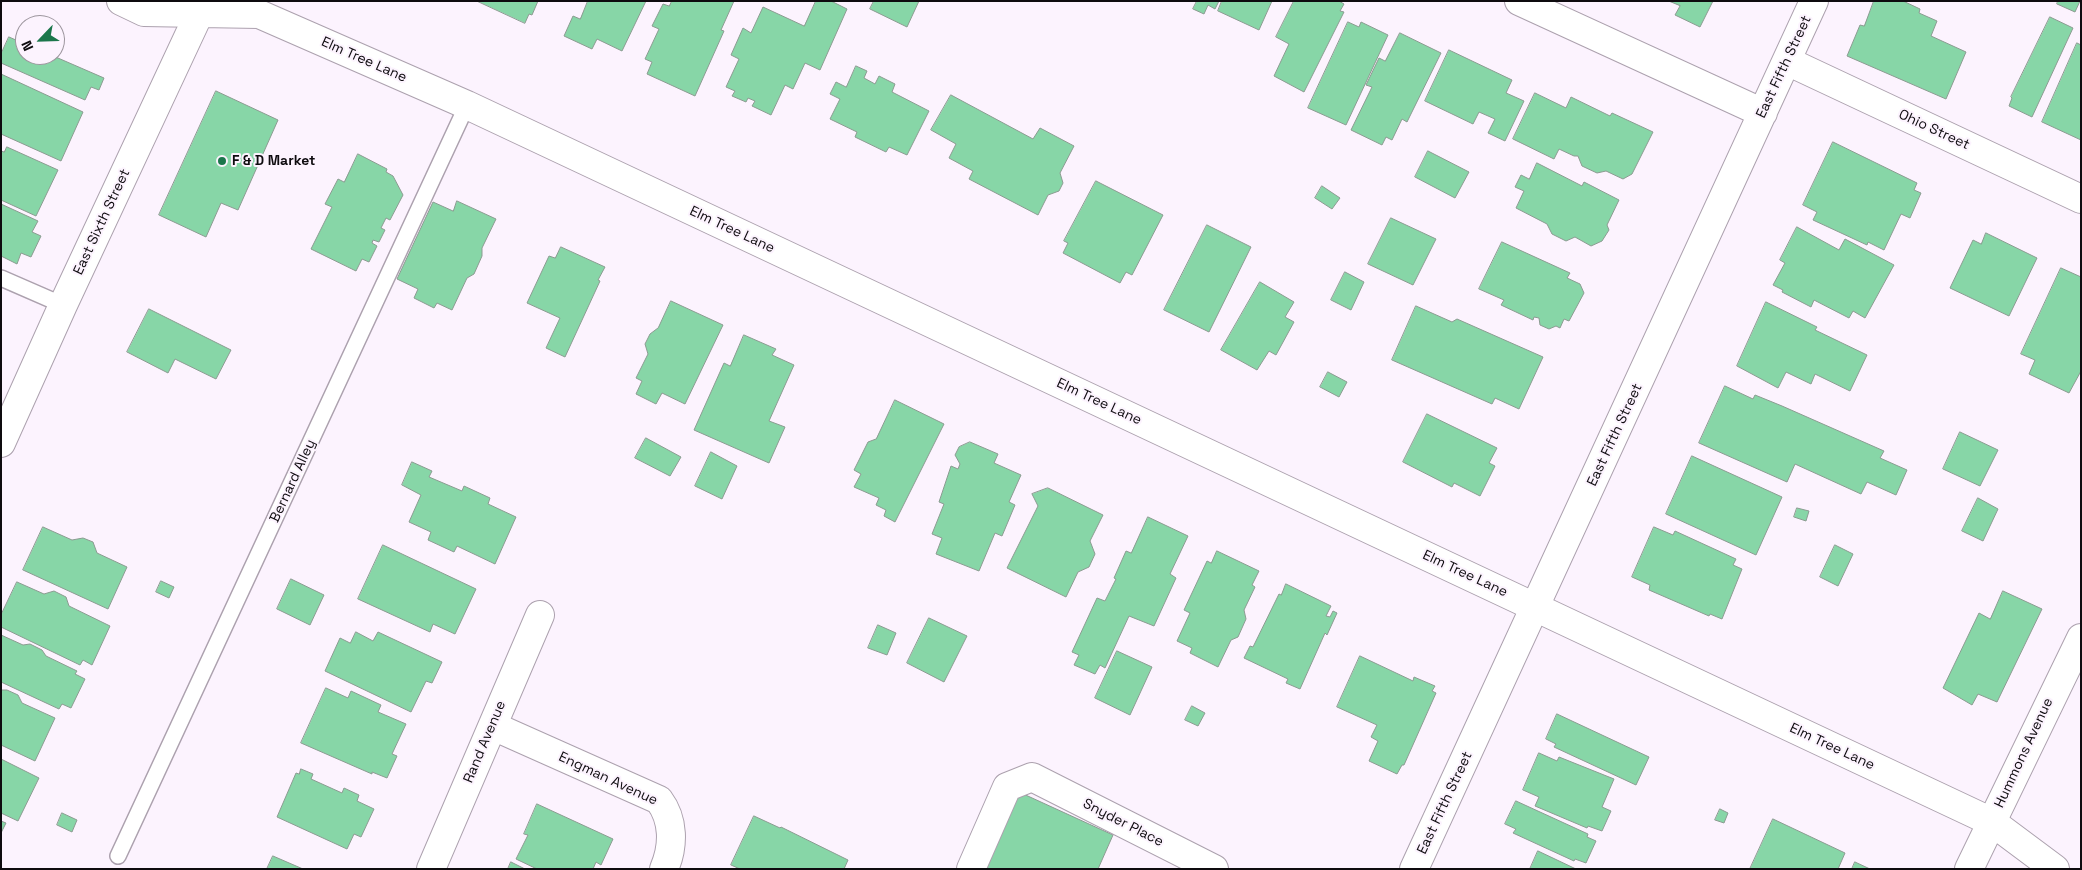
<!DOCTYPE html>
<style>
body{margin:0}
#map{position:relative;width:2082px;height:870px;overflow:hidden;background:#fcf3fe;font-family:"Space Grotesk",sans-serif}
canvas{display:block}
.frame{position:absolute;inset:0;border:2px solid #0e0b0f;pointer-events:none}
.north{position:absolute;left:15px;top:15px;width:50px;height:50px;box-sizing:border-box;background:#fcf3fe;border:1px solid #9d969e;border-radius:50%;rotate:246deg;font-size:14px;font-weight:700;line-height:20px;text-align:center;color:#0e0b0f}
.north::after{content:'';display:block;margin:auto;width:18px;height:22px;background:#1b764b;clip-path:polygon(50% 0,100% 100%,50% 72%,0 100%)}
</style>
<div id="map">
<canvas width="2082" height="870"></canvas>
<div class="frame"></div>
<div class="north">N</div>
</div>
<script>
const ctx = document.querySelector('canvas').getContext('2d');
ctx.lineJoin = 'round';
function fillPath(path, color) { ctx.fillStyle = color; ctx.fill(path, 'evenodd'); }
function trace(path, color, width, dash) { ctx.strokeStyle = color; ctx.lineWidth = width; ctx.lineCap = dash ? 'butt' : 'round'; ctx.setLineDash(dash || []); ctx.stroke(path); }
function label(font, color, halo, rows, align = 'center') {
  ctx.font = font + ' "Space Grotesk",sans-serif'; ctx.lineWidth = 4; ctx.setLineDash([]); ctx.textBaseline = 'middle'; ctx.strokeStyle = halo; ctx.fillStyle = color; for (const [text, x, y, turn = 0] of rows) {
    ctx.save(); ctx.translate(x, y); ctx.rotate((+turn || 0) * Math.PI / 180); ctx.textAlign = isNaN(turn) ? turn : align; if (halo) ctx.strokeText(text, 0, 0); ctx.fillText(text, 0, 0); ctx.restore();
  }
}
const building = new Path2D(`
 M477,1H538L532,15L529,14L525,23Z
 M588,1H646L622,51L597,39L592,49L564,36L573,16L580,19Z
 M672,1H734L721,30L724,31L695,96L647,74L652,62L645,59L659,29L652,26L663,4L669,6Z
 M816,1H831L847,9L820,70L805,63L793,89L785,85L771,115L752,106L755,101L748,98L746,102L732,96L735,91L726,87L739,59L731,55L743,28L751,33L763,7L804,26Z
 M874,1H919L907,27L870,9Z
 M1197,1H1219L1215,9L1208,5L1204,14L1193,9Z
 M1222,1H1272L1259,30L1218,11Z
 M1294,1H1339L1344,4L1340,11L1344,12L1304,92L1274,76L1289,44L1276,37Z
 M1669,1H1713L1700,27L1675,15L1680,6Z
 M1874,1H1903L1920,9L1919,13L1937,21L1931,36L1966,52L1946,99L1847,56L1860,25L1864,26Z
 M2058,1H2080L2075,12L2057,4Z
 M2050,17L2073,28L2032,117L2009,106L2012,98L2011,97Z
 M1348,22L1359,27L1361,22L1388,35L1346,125L1308,108Z
 M1400,33L1441,53L1407,122L1402,119L1392,140L1386,137L1382,145L1351,130L1372,87L1366,85L1379,58L1385,61Z
 M9,37L25,44V55H51L104,78L99,90L91,87L85,100L1,63V54Z
 M2077,43L2081,45V140L2042,122Z
 M1449,50L1512,80L1506,93L1524,101L1505,141L1488,133L1495,119L1479,112L1473,124L1425,101Z
 M856,66L867,71L864,78L875,84L879,76L895,84L892,92L929,111L907,155L889,147L886,152L855,137L857,132L830,119L840,99L830,94L836,82L846,87Z
 M1,74L83,112L61,161L1,134Z
 M216,91L278,120L238,210L221,203L206,237L159,215Z
 M1535,93L1566,108L1571,97L1610,116L1612,113L1653,132L1632,174L1623,179L1606,171L1597,173L1582,166L1578,156H1574L1559,149L1554,159L1513,139Z
 M951,95L1033,139L1040,128L1074,146L1060,173L1063,183L1059,191L1048,195L1038,215L969,179L973,171L949,158L956,144L931,130Z
 M1833,142L1917,183L1914,190L1921,193L1910,218L1901,214L1884,250L1868,242L1867,245L1813,220L1817,212L1803,205Z
 M7,147L58,170L36,216L1,200V151L4,152Z
 M1428,151L1469,172L1455,198L1415,177Z
 M358,154L387,169L386,172L393,176L403,195L390,220L386,218L381,228L385,230L379,242L373,240L372,243L377,246L369,262L362,259L356,271L311,249L332,207L325,204L338,179L344,182Z
 M1537,163L1582,186L1584,182L1619,200L1607,225L1609,230L1602,241L1591,246L1575,237L1566,241L1552,234L1547,224L1516,208L1524,191L1515,187L1521,175L1529,179Z
 M1096,181L1163,215L1132,275L1126,272L1120,283L1063,253L1068,243L1064,241Z
 M1322,186L1340,198L1332,209L1315,198Z
 M457,201L496,219L482,248V256L474,274L467,278L452,310L437,303L434,308L414,298L418,289L397,279L433,202L453,211Z
 M1,204L38,221L32,232L41,236L31,257L21,253L17,264L1,256Z
 M1391,218L1436,239L1413,285L1368,264Z
 M1207,225L1251,247L1209,332L1164,310Z
 M1797,227L1839,250L1845,239L1894,265L1865,318L1853,311L1849,318L1814,300L1811,307L1782,292L1783,290L1773,285L1785,263L1780,260Z
 M1986,233L2037,258L2009,316L1950,288L1973,240L1981,244Z
 M1502,242L1570,273L1567,278L1580,284L1584,293L1569,321L1564,319L1560,328L1556,326L1549,329L1540,325L1539,318L1534,317L1533,320L1501,305L1504,300L1479,289Z
 M561,247L605,267L598,280L600,281L565,357L546,348L560,318L527,303L549,256L555,258Z
 M2061,268L2081,277V371L2069,393L2029,374L2035,360L2021,354Z
 M1345,272L1364,282L1351,310L1331,300Z
 M1260,282L1294,302L1285,317L1294,322L1276,355L1269,351L1257,370L1221,350Z
 M671,301L723,325L685,404L662,393L656,404L636,394L642,381L636,378L648,354L645,344L650,334L658,328Z
 M1766,302L1817,327L1815,330L1867,355L1850,391L1815,374L1811,384L1786,372L1778,388L1737,366Z
 M1416,306L1452,322L1457,319L1543,357L1519,409L1495,398L1492,404L1392,360Z
 M149,309L231,350L216,379L175,359L168,373L127,352Z
 M744,335L776,349L772,355L794,365L769,421L785,427L769,463L694,430L724,363L730,366Z
 M1328,372L1347,382L1339,397L1320,387Z
 M1725,386L1753,399L1755,395L1782,406L1884,451L1880,458L1907,470L1896,495L1867,482L1861,494L1795,464L1787,482L1699,443Z
 M895,400L944,424L895,522L884,516L886,510L876,505L879,498L854,487L861,474L854,470L868,442L876,439Z
 M1427,414L1497,448L1489,463L1495,466L1480,496L1454,483L1452,487L1403,462Z
 M1960,432L1998,450L1980,486L1943,469Z
 M646,438L681,457L670,476L635,458Z
 M970,442L998,454L994,463L1021,475L1009,502L1015,505L1002,536L995,533L979,571L936,554L942,538L932,534L944,504L939,502L951,466L958,469L960,464L955,455L959,447Z
 M711,452L737,466L722,499L695,486Z
 M1692,456L1782,497L1756,555L1666,514Z
 M412,462L432,471L429,477L462,491L464,486L490,498L488,504L516,517L495,564L457,546L454,552L428,540L431,532L409,522L421,495L402,485Z
 M1048,488L1103,515L1090,541L1095,554L1089,567L1078,572L1066,597L1007,568L1038,506L1032,494Z
 M1978,498L1998,509L1983,541L1962,531Z
 M1797,508L1809,511L1806,521L1794,517Z
 M1148,517L1188,536L1170,574L1176,578L1154,626L1129,616L1105,668L1100,665L1095,674L1074,665L1079,655L1072,652L1097,598L1105,601L1116,579L1114,578L1126,551L1131,553Z
 M43,527L72,540L83,538L93,542L97,553L127,567L108,609L23,570Z
 M1654,527L1673,535L1675,531L1736,559L1733,565L1742,569L1722,619L1710,614L1709,616L1649,590L1650,585L1632,577Z
 M383,545L476,589L455,634L433,624L430,632L358,599Z
 M1835,545L1853,554L1838,586L1820,577Z
 M1217,551L1259,571L1252,585L1255,587L1244,610L1246,619L1238,637L1231,640L1218,667L1190,653L1192,648L1177,641L1190,613L1184,610L1207,561L1211,563Z
 M291,579L324,595L310,625L277,609Z
 M161,581L174,587L169,598L156,592Z
 M17,582L44,594L54,591L66,597L69,606L110,626L92,665L83,660L80,665L1,627V615Z
 M1286,584L1331,606L1326,616L1330,617L1333,611L1337,613L1327,635L1325,633L1300,689L1286,683L1288,679L1244,658L1250,646L1253,647L1279,594L1281,595Z
 M2003,591L2042,609L1997,702L1978,694L1972,705L1943,688L1979,613L1990,619Z
 M929,618L967,636L944,682L907,663Z
 M878,625L896,633L887,655L868,648Z
 M356,632L373,641L378,632L442,662L432,683L426,681L411,712L325,671L340,638L350,643Z
 M1,635L23,645L30,644L42,650L46,656L77,671L75,674L85,679L71,708L62,704L59,709L1,682Z
 M1117,651L1152,667L1130,715L1095,698Z
 M1360,656L1413,681L1414,677L1435,686L1432,691L1436,693L1404,765H1402L1397,774L1369,761L1378,741L1371,737L1377,725L1337,707Z
 M326,688L348,698L351,691L381,705L378,712L406,724L392,754L397,756L387,778L372,772V774L301,743Z
 M1,690H7L18,695L22,703L55,718L35,761L1,745Z
 M1192,706L1205,713L1198,726L1185,720Z
 M1557,714L1649,757L1636,785L1554,747L1556,744L1546,739Z
 M1539,753L1557,761L1559,757L1614,779L1602,807L1611,811L1602,831L1588,826L1587,828L1535,806L1539,797L1523,790Z
 M1,759L39,778L18,821L1,813Z
 M301,769L313,774L311,779L342,793L344,788L359,795L357,801L374,809L361,837L354,834L347,849L277,817L296,773L299,774Z
 M1019,792L1113,835L1098,869H984Z
 M1516,801L1588,834L1587,837L1596,841L1586,863L1575,859L1574,861L1513,833L1516,829L1505,824Z
 M537,804L613,839L601,865L596,862L593,869H537L516,859L528,835L524,834Z
 M1720,809L1728,813L1724,823L1715,820Z
 M62,813L77,820L72,832L57,825Z
 M754,816L780,828L781,827L848,860L844,869H740L731,865Z
 M1773,819L1845,853L1838,869H1750Z
 M1,821L6,823L1,833Z
 M1538,851L1576,869H1530Z
 M273,856L303,869H267Z
 M511,862L525,869H508Z
 M1855,862L1870,869H1852Z`);
fillPath(building, '#87d6a7');
trace(building, '#8b9b91', 1);
const service = new Path2D(`
 M1,278L63,305
 M118,856L467,105`);
const minor = new Path2D(`
 M121,1L144,12L200,13
 M1519,1L1763,113
 M1787,61L2081,199
 M493,726L659,800C674,820 674,846 664,869
 M431,869L540,615
 M971,869L1007,787L1032,777L1214,869
 M1414,869L1814,1
 M1969,869L2081,638`);
const tertiary = new Path2D(`
 M200,13L259,14L467,105L1992,822L2055,869
 M1,443L63,305L205,1`);
trace(service, '#aca1ae', 18);
trace(minor, '#aca1ae', 30);
trace(tertiary, '#aca1ae', 30);
trace(service, '#fff', 15);
trace(minor, '#fff', 28);
trace(tertiary, '#fff', 28);
for (const [x, y, r, color] of [
 [222,161,5,"#1b764b"]
]) { const dot = new Path2D(); dot.arc(x, y, r, 0, 2 * Math.PI); ctx.fillStyle = color; ctx.fill(dot); trace(dot, '#fcf3fe', 2); }
label('14px', '#0e0b0f', '#fcf3fe', [
 ["Elm Tree Lane",364,60,24],
 ["East Fifth Street",1784,67,-65],
 ["Ohio Street",1934,130,25],
 ["East Sixth Street",102,222,-65],
 ["Elm Tree Lane",732,230,25],
 ["Elm Tree Lane",1099,402,25],
 ["East Fifth Street",1615,435,-65],
 ["Bernard Alley",293,481,-65],
 ["Elm Tree Lane",1465,574,25],
 ["Rand Avenue",485,742,-67],
 ["Elm Tree Lane",1832,747,25],
 ["Hummons Avenue",2024,753,-65],
 ["Engman Avenue",608,779,25],
 ["East Fifth Street",1445,803,-65],
 ["Snyder Place",1123,823,27]
]);
label('bold 14px', '#0e0b0f', '#fcf3fe', [
 ["F & D Market",232,161]
], 'left');
</script>
